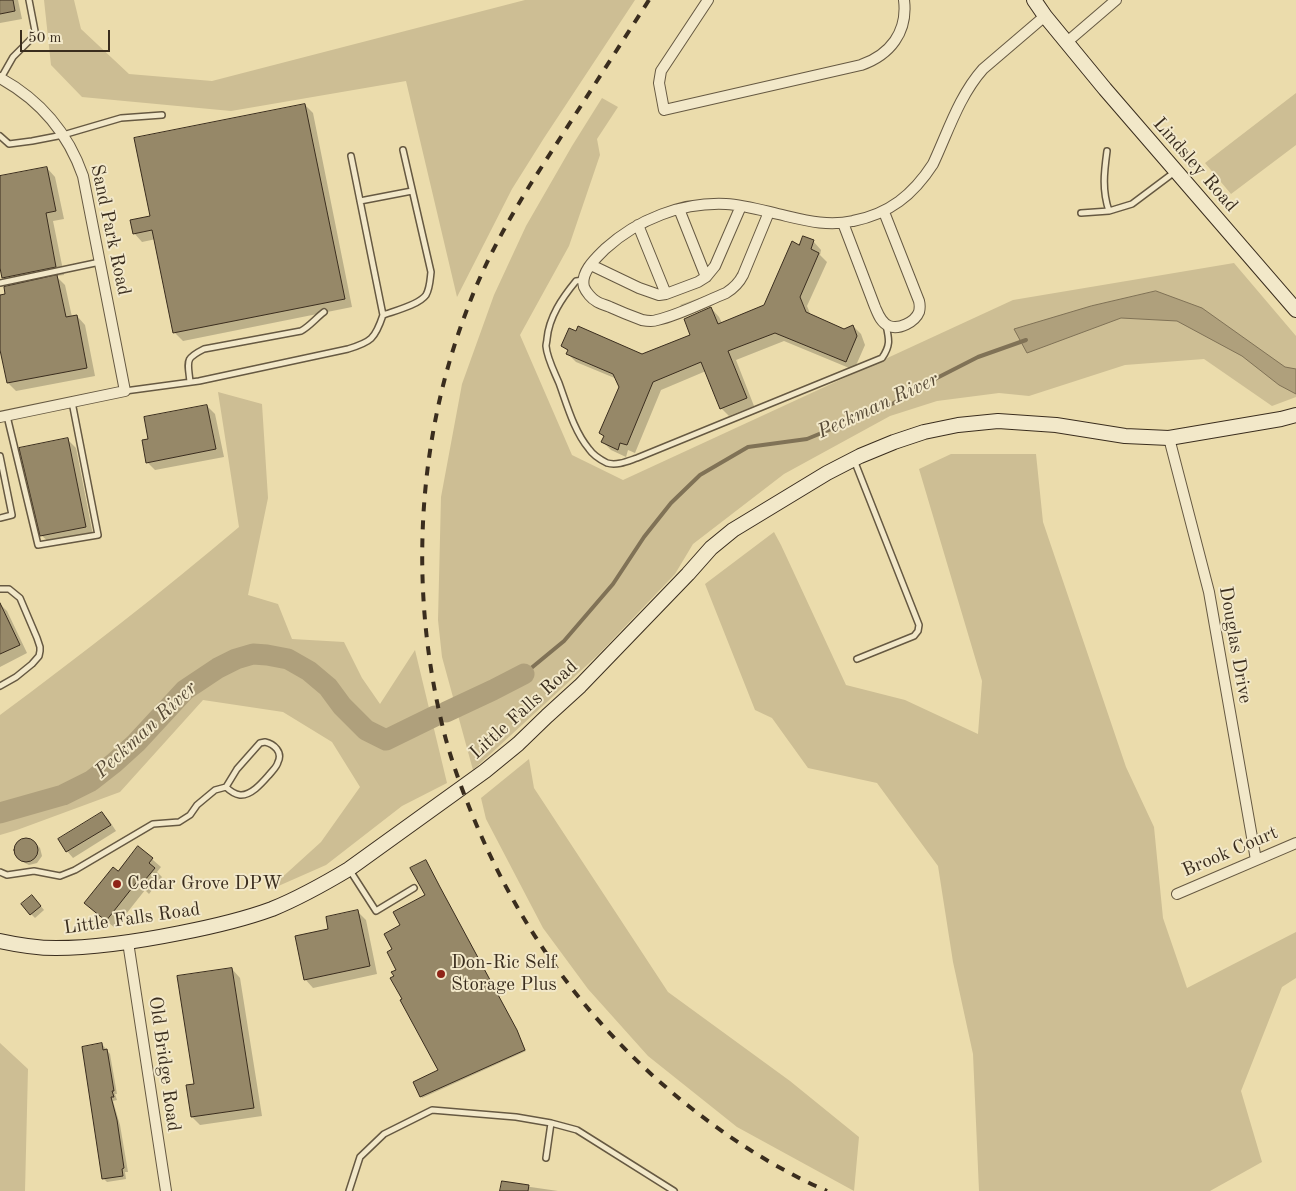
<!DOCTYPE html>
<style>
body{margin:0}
#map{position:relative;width:1296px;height:1191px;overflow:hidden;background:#ebdcac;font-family:"Old Standard TT",serif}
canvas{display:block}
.scale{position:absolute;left:20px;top:30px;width:90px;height:22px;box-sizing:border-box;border:2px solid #3a2d1e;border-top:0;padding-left:6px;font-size:15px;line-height:18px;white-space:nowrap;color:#3a2d1e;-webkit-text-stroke:4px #f2e8c9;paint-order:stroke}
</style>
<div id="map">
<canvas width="1296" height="1191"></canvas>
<div class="scale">50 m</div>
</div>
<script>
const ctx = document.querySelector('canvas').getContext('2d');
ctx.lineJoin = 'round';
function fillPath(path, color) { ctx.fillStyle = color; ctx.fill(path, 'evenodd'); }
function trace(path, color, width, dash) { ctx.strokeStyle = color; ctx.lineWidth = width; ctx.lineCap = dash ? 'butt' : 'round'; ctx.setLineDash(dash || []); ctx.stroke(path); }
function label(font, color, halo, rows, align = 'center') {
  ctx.font = font + ' "Old Standard TT",serif'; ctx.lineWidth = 4; ctx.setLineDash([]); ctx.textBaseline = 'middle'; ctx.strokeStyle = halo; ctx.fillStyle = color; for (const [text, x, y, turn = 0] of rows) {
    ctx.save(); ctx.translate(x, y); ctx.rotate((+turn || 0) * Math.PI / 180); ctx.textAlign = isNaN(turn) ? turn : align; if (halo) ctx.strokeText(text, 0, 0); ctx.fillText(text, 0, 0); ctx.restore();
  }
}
fillPath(new Path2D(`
 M44,0H74L81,29L129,74L212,81L525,0H635L544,138L512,189L457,297L406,81L231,111L82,97L51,65Z
 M1296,93V145L1231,194L1205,163Z
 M602,98L618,107L597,139L600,155L569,246L520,335L572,455L623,480L1013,300L1234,263L1296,336V397L1272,406L1204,359L1125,365L1029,396L999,393L937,401L890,416L784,474L693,544L675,574L598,655L473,770L442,657L438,620L441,497L462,384L494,295L526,226L572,146Z
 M218,392L262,404L268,498L248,595L278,604L292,639L344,642L362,678L380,704L415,650L447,783L402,806L326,865L267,891L321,842L360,787L332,742L283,712L203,700L120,792L17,830L0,835V715C81,655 161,593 239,527Z
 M951,454H1036L1043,522L1126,767L1154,827L1163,918L1187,988L1296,932V978L1282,987L1241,1091L1262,1162L1210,1191H979L973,1054L953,962L938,866L877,783L808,768L772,718L755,710L705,584L774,532L781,545L846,685L905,700L978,734L982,681L919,469Z
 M529,759L534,788L668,992L790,1081L859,1137L854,1191L737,1127L648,1056L588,989L543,928L486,819L481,798Z
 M0,1043L28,1069L25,1191H0Z`), '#cdbe94');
const water = new Path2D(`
 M1156,291L1202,308L1285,367L1296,369V394L1279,385L1242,356L1177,321L1121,318L1027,353L1014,329L1091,306Z`);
fillPath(water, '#afa07c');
trace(water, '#807256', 1);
fillPath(new Path2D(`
 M0,0H18L22,19L0,23Z
 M305,105L313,113L352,307L183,341L175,333L156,239L142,242L134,233Z
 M47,168L55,177L64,219L53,221L64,275L56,276L65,285L72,317L77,316L85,325L95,376L16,391L8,383L0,344V296L7,295L12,286L3,277L0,262V178Z
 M813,241L821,250L820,255L827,262L807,306L811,316L844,330L853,326L861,334L865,345L854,370L784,341L736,360L754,406L729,416L721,408L706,371L661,390L635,453L628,450L626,457L611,450L603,442L605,437L600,433L620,387L617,379L576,362L568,354L569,352L563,346L642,355L691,335L711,308L719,317L722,323L765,306L800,246Z
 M705,296L713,303L688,313L680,305Z
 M207,406L215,414L224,457L155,470L147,462L150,440Z
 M68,440L76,448L93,535L50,543L41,535Z
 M0,604L7,611L27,653L0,667Z
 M102,813L108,819L116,831L73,858L67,851L60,839Z
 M23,839H27L32,840L40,848L42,856L37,863L29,865L23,862L19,858L15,850L16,846L19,842Z
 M138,847L161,867L157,872L162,877L149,894L145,890L115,928L85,903L118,873Z
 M441,890L518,1033L526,1051L422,1098L421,1096L440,1071L403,999L395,977L398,970L393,949L402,926Z
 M36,900L44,910L35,918L31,914Z
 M357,911L366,920L377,974L313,988L305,979L330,930Z
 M232,969L240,978L262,1116L200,1125L192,1117L196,1085Z
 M102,1044L110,1054L117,1094H115L117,1100L113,1101L120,1125L128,1172H125L126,1179L107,1182L103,1178Z
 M503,1183L558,1191H502Z`), '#0003');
trace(new Path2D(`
 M524,674L564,641L613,584L644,537L671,503L700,475L748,447L807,439L894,403L931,381L978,357L1026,340`), '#807256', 4);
trace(new Path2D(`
 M446,712L493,690L524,674
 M0,813L63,795L91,781L114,763L136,743L185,690L218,668L236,659L253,654L267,655L288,659L309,671L328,687L342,706L366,730L386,740L435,716`), '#afa07c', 21);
const building = new Path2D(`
 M0,0H13L15,11L0,14Z
 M305,104L345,299L173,333L152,230L133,234L130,220L150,216L134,138Z
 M47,167L56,211L46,213L56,267L2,278L0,268V176Z
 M803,236L814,240L811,249L819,253L800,297L806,312L844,329L853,325L857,336L846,362L775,333L728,351L747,398L720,409L701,362L653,382L627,445L620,443L618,450L601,442L604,436L599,433L619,387L613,374L566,354L568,350L561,346L569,328L576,331L578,326L642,354L690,335L684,319L711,307L718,324L764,305L792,241L799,245Z
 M57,275L66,317L77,315L87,368L7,383L0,350V295L5,294L4,287Z
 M207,405L216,449L146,463L142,440L148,439L144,417Z
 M68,438L86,527L40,536L19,448Z
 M0,603L20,645L0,654Z
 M102,812L111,825L66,852L58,839Z
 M14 850a12 12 0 1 1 24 0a12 12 0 1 1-24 0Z
 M138,846L153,858L149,863L155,868L140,886L136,883L106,921L84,903L113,867L118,871Z
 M426,860L440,887L517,1030L525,1050L420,1097L413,1082L438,1070L400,1000L402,999L390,978L394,976L391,972L396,970L387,952L392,949L384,934L400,925L393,912L425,895L410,868Z
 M32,895L41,906L30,915L21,904Z
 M358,910L370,966L304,980L295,936L328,929L326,917Z
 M232,968L254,1108L191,1117L186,1085L194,1084L177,976Z
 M102,1043L103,1050L107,1049L114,1091H112L114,1097H111L117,1120L124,1168L122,1169L123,1176L102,1179L82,1047Z
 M502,1181L529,1185L528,1191H500Z`);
fillPath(building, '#968868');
trace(building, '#3a2d1e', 1);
const lane = new Path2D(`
 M1,78L13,57L34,36L35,31L29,0
 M0,136L9,144L32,141L63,135L121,118L162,115
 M1107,151C1104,173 1102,190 1109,211
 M360,201L412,191
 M1081,213L1109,211L1132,204L1176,171
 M584,280L576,281C562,298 549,317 547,339C547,341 546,344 546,346C547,358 554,371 559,383C567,405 574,431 589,449C593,455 601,460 607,463C617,466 628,461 637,458L882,358C891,345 889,339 886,325
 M0,283L100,262
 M383,315C394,311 419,305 426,295C430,288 430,280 431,272L403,150
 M190,382C188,361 184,359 204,349L301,331C310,326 316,318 324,312
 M125,391L199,381L348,349C371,342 375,339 383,315L351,156
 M7,416L38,545L98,535L72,402
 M0,456L12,515L0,518
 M854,460L919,625L918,631L914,636L857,659
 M0,589H9L20,598L37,638L40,647V651L39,656L32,664L16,677L0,686
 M349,869L376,911L414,888
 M0,872L7,875L34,871L60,876L75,870L153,824L179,822L190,815L197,805L215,790L226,787L237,769L260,743L265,742C274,744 283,752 278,762C277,767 272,771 269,775C262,783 251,796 240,795C234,794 230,791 226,787
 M546,1158L551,1123
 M349,1191L360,1157L384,1134L432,1110L516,1117L551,1123L577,1130L674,1191`);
const street = new Path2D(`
 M708,0L661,71L659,83L664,110L861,65C890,55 908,32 904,0
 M1067,42L1116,0
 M0,78C40,100 68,133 83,176L125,391L0,417
 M679,209L706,277
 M769,212L743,275C739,283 734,288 726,293C704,302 679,315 657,320C652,322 647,321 642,320C631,316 621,312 610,307C606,305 600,304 596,301C592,299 586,292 584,287C580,272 596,258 605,249C638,219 682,202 726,204C743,205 761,210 778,214C804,220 827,227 853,221C889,214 913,195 933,164C948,132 959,96 983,69L1045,16
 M843,223L875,307C878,314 881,323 889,326C899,330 915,322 919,312C920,308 920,305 919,301L884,212
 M638,225L666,294
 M591,265L639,288L659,295L666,294L698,282L706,277L715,266L741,206
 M1169,438L1209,592L1256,860
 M1177,894L1296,843
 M128,942L166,1191`);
const secondary = new Path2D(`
 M1034,0L1045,16L1105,89L1296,310
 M0,941C18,945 38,948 56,948C98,948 140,941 180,933C211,927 242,920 272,909C299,898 324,884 349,869L485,771L518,744L547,716L580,686L688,574L711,548L733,530L827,473L860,456L894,442L924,432L958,425L998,421L1056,425L1125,436L1169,438L1281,419L1296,415`);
trace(lane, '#665942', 8);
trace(street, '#665942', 12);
trace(secondary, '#3a2d1e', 16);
trace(lane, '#f2e8c9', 5);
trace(street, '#f2e8c9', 10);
trace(secondary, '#f2e8c9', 14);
trace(new Path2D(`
 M649,0L530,185C506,224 484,264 468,307C417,438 409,587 442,724C449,754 460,785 472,814C508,903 560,984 628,1052C683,1107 755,1160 827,1191`), '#3a2d1e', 4, [9, 9]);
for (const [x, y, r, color] of [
 [117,884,5,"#8f2418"],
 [441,974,5,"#8f2418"]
]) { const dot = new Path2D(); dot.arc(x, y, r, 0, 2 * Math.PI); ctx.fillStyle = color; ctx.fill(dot); trace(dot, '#f2e8c9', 2); }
label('19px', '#3a2d1e', '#f2e8c9', [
 ["Lindsley Road",1195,165,49],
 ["Sand Park Road",110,230,78],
 ["Douglas Drive",1235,645,80],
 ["Little Falls Road",524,710,-42],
 ["Brook Court",1230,852,-23],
 ["Little Falls Road",132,919,-8],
 ["Old Bridge Road",164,1064,82]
]);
label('19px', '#3a2d1e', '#f2e8c9', [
 ["Cedar Grove DPW",127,884],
 ["Don-Ric Self",451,963],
 ["Storage Plus",451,985]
], 'left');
label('italic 20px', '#574a36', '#f2e8c9', [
 ["Peckman River",878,406,-25],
 ["Peckman River",146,730,-43]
]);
</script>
